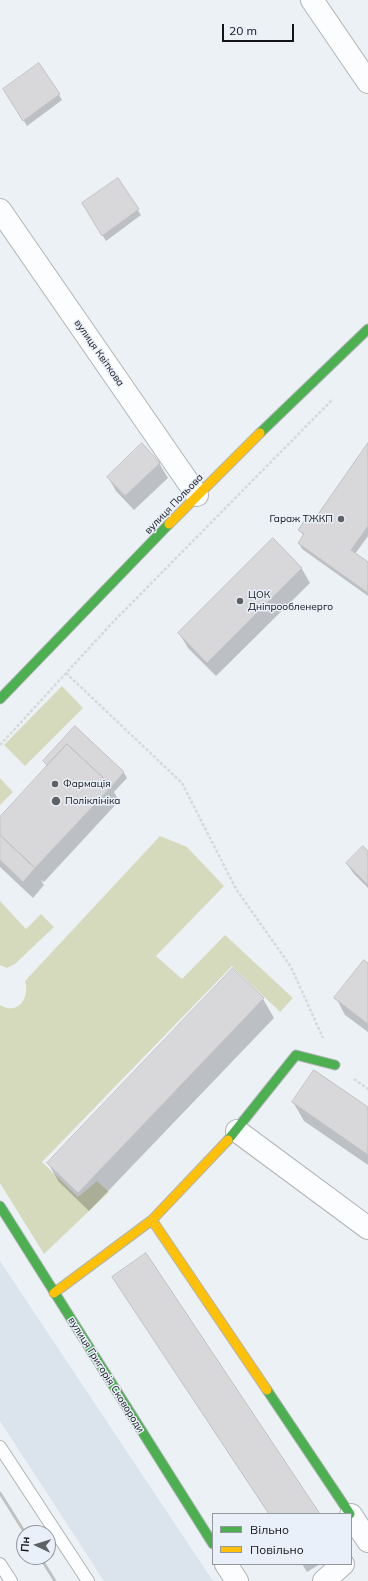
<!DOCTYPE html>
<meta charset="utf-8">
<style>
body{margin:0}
#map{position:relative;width:368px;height:1581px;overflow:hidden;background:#ecf1f6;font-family:Mulish,sans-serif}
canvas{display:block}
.legend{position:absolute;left:212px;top:1513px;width:140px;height:52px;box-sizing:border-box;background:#e9f0f9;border:1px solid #93989f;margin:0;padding:5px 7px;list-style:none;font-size:12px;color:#121417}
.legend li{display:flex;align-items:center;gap:8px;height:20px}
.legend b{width:20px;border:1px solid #93989f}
.north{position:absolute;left:16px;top:1525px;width:40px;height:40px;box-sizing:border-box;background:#e9f0f9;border:1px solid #93989f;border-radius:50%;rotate:274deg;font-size:11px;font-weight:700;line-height:16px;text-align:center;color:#121417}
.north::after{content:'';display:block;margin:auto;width:14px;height:18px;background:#5e6165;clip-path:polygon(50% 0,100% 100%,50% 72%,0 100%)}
.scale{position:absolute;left:222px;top:24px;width:72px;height:18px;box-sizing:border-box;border:2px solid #121417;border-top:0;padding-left:5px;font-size:12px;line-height:14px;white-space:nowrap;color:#121417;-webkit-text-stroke:3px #e9f0f9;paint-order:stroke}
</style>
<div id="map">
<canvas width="368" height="1581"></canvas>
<ul class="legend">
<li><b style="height:5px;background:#4caf50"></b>Вільно</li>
<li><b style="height:5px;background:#ffc107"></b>Повільно</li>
</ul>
<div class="north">Пн</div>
<div class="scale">20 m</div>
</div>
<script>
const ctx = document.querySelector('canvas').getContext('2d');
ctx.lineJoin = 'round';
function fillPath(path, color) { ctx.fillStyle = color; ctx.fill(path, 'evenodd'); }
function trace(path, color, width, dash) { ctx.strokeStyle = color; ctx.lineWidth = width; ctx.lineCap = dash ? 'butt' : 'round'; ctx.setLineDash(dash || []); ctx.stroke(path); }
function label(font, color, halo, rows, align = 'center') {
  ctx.font = font + ' Mulish,sans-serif'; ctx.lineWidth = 3; ctx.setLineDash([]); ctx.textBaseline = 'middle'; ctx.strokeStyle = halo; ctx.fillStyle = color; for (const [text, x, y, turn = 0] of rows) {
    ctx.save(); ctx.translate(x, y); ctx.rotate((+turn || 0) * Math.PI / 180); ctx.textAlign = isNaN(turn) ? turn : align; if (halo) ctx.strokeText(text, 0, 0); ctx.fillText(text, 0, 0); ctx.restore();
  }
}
fillPath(new Path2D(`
 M0,1261L213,1581H104L0,1421Z`), '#dbe3ed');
fillPath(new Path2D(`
 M62,686L83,708L25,766L4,745Z
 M0,778L13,792L0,805Z
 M160,836L187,847L224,886L156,956L182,979L225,935L293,998L280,1012L232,966L42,1162L78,1197L97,1181L109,1192L44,1254L0,1183V1005C18,1016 30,998 25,981Z
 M0,901L26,929L41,914L54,927L15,964L7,968L0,965Z`), '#d6dabd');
fillPath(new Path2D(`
 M4,89L59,95L62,100L27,126Z
 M118,179L141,215L106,241L83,203Z
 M368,445V536L355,554L368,563V596L302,549L299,543L304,536L299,530L313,523Z
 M159,463L168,478L134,510L116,491L108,477Z
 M273,540L302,569L310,583L216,676L188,648L179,633Z
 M75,728L124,773L127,778L114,792L119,801L44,882L41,880L44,885L33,898L0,867V818L48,767L44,761Z
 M368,852V888L354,874L347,864Z
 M368,965V1032L345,1015L336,998Z
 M233,970L263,999L274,1018L89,1211L59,1182L48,1163Z
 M293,1102L368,1109V1165L304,1121Z
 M113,1277L318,1514H269Z
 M302,1564H320L307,1572Z`), '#0003');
const building = new Path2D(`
 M39,63L60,94L23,121L3,89Z
 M118,178L139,209L102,236L82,203Z
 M142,443L160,463L125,496L107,477Z
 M368,443V526L351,550L368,562V593L298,543L304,534L298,530L307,517L313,521Z
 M273,538L302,568L207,663L178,633Z
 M75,726L124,772L112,786L67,744L47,765L43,761Z
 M67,744L112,786L35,868L0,835V817Z
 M0,835L35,868L23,882L0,860Z
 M363,846L368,851V885L346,863Z
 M364,960L368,963V1024L334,998Z
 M233,968L264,998L78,1193L47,1163Z
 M314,1070L368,1107V1155L292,1102Z
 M146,1253L320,1514H269L112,1277Z`);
fillPath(building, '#d8d8db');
trace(building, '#c1c1c3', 1);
const lane = new Path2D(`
 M0,1447L88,1581
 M0,1564L11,1581`);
const street = new Path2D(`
 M312,0L368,82
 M0,210L197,495
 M237,1131L368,1228
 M351,1515L368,1541
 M226,1564L237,1581
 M324,1581L343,1564`);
const fast = new Path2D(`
 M260,433L368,329
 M0,699L169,524
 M228,1140L296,1055L335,1065
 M0,1206L213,1544
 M267,1390L350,1514`);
const slow = new Path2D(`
 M169,524L260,433
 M152,1220L267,1390
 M54,1293L152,1220L228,1140`);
trace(lane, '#b1b4b8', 14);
trace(street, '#b1b4b8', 24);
trace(fast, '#b1b4b8', 11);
trace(slow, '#b1b4b8', 11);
trace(new Path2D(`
 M66,673L182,783L236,889L291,967L323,1038
 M0,745L113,622L333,399
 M354,1079L368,1089`), '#d7d8d9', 2.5, [3, 2]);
trace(lane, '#fcfdfe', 12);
trace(street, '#fcfdfe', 22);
trace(fast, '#4caf50', 9);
trace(slow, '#ffc107', 9);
trace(new Path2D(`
 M0,1493L25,1533
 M40,1557L55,1581`), '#c0c1c2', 3);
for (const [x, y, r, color] of [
 [341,519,4,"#5e6165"],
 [240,601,4,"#5e6165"],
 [55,784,4,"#5e6165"],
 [56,801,5,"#5e6165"]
]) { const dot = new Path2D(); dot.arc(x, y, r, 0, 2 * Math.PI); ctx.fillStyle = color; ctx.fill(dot); trace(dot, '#e9f0f9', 1.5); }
label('10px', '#121417', '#e9f0f9', [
 ["вулиця Квіткова",99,353,55],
 ["вулиця Польова",174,504,-46],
 ["вулиця Григорія Сковороди",106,1375,58]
]);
label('10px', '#121417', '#e9f0f9', [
 ["Гараж ТЖКП",333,519,"right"],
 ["ЦОК",248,595],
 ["Дніпрообленерго",248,607],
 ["Фармація",63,784],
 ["Поліклініка",65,801]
], 'left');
</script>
